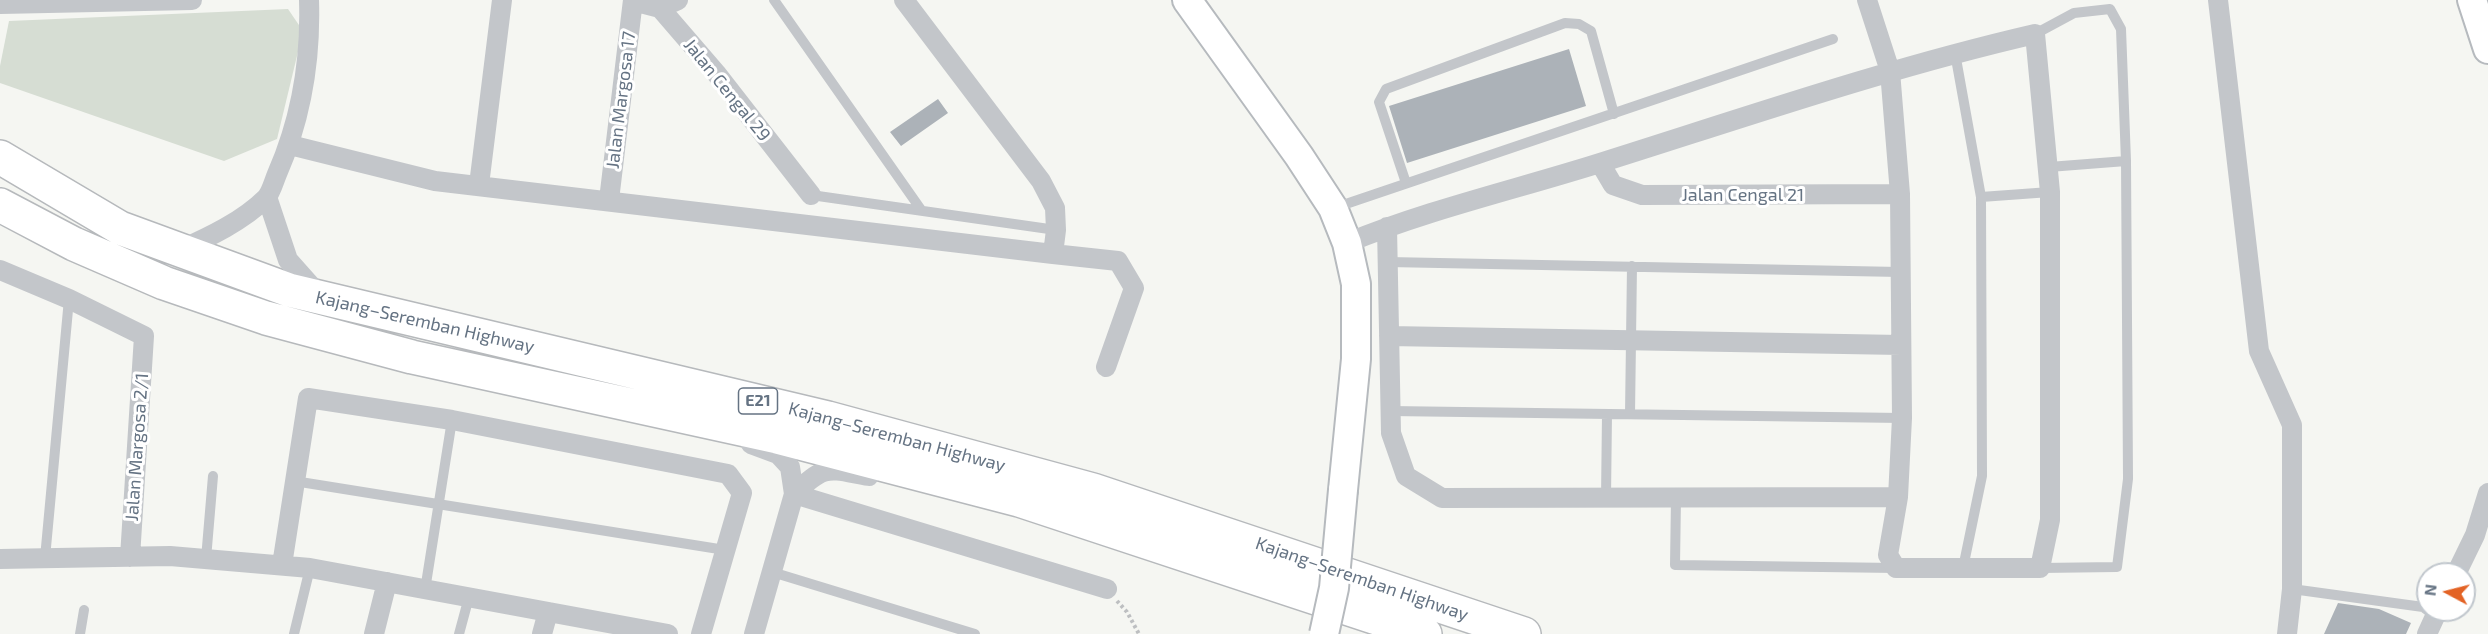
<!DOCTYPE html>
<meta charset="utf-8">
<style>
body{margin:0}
#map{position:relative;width:2488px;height:634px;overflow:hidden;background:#f5f6f2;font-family:"Exo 2",sans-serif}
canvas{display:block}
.north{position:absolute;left:2416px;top:562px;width:60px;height:60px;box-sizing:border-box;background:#fff;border:2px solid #c1c7cd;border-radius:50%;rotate:277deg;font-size:16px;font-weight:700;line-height:24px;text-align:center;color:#657383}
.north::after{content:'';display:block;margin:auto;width:21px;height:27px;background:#e36325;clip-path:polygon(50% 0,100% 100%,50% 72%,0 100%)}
</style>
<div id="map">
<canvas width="2488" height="634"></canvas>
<div class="north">N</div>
</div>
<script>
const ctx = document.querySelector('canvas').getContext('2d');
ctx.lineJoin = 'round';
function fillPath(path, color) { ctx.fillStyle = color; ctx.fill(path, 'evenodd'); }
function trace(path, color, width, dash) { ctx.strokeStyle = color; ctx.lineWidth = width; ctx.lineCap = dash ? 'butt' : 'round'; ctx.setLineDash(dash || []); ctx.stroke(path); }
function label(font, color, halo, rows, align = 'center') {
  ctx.font = font + ' "Exo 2",sans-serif'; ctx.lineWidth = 6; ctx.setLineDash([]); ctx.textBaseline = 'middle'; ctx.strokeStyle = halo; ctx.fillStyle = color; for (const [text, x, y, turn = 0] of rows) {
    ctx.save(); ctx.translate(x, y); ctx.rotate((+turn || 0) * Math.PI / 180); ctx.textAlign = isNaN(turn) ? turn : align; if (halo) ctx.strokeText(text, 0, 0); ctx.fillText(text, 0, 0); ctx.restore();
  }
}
fillPath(new Path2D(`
 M288,9L303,31L277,139L224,161L0,83V66L9,21Z`), '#d6ddd3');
fillPath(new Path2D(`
 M1569,49L1586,106L1407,163L1389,106Z
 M938,99L948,113L901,146L890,132Z
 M2338,603L2379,609L2411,623L2406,634H2324Z`), '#acb2b8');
const secondary = new Path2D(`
 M1187,0L1299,156L1333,208L1347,243L1356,284V359L1343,490
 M2472,0L2488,49`);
const highway = new Path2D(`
 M0,157L120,228L289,290L828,418L1093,490L1524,634
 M0,205L74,244L164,283L266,318L412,357L777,437L1019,500L1425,634`);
trace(secondary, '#b6babe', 32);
trace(highway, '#b6b9bc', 36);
trace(new Path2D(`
 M1117,601L1127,612L1139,634`), '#bdbfc1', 4, [3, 3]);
trace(new Path2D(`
 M774,0L922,211
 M2035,34L2074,13L2110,9L2121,29L2126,161L2128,479L2117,567L2040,568
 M1955,53L1981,197L1982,476L1963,568
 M2049,167L2126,161
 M1406,183L1379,102L1386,89L1565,23L1579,24L1591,31L1614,114
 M811,195L1056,230
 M1981,197L2050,192
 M1334,208L1833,39
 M1388,262L1900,272
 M1390,411L1902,418
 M1630,414L1632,266
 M294,481L725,550
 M1606,498L1607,414
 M1676,498L1675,565L1896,568
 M45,558L69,299
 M206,559L213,476
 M772,572L975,634
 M2292,589L2423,607L2435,616
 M425,590L452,420
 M80,634L84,610
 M294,634L310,568
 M459,634L469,597`), '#c3c6ca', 10);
trace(new Path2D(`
 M2218,0L2259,351L2292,425V589L2287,634
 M633,1L660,8L716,73L811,195
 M0,4L192,0
 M660,8L678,0
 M290,145L435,181L1053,254L1056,230L1055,208L1041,181L904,0
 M1600,163L1613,185L1642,195L1900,194
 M479,185L502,0
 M267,197L288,260L320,296
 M609,200L633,0
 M1387,227L1391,433L1406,476L1442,498L1898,497
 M1347,243C1430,209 1518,189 1603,162C1746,117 1888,68 2035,34L2050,192V520L2040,568H1896L1888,555L1898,497L1902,418L1900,194L1890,71L1867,0
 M180,250C209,237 243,221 266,198C271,193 274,181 277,174C301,119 311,60 309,0
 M1053,254L1118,261L1134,288L1106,367
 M0,270L69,299L144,336L130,557
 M1389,336L1901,345
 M751,444L778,454L790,467L794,494L754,634
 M794,494L1107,589
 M794,494C826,463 828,469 869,476
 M0,559L170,556L310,568L668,634
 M282,565L308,398L452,420L728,474L742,493L701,634
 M2456,574L2475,535L2488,493
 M374,634L387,582
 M542,634L548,612
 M2427,634L2438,610`), '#c3c6ca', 20);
trace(secondary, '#fff', 28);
trace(highway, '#fff', 33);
const secondaryBridge = new Path2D(`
 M1324,634L1334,588L1343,490`);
trace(secondaryBridge, '#b6babe', 32, []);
trace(secondaryBridge, '#fff', 28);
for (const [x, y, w] of [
 [758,401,39]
]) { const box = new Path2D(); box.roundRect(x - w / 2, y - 13, w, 26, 4.5); ctx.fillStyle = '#fff'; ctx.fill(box); trace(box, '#657383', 1.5); }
label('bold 16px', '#657383', null, [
 ["E21",758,401]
]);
label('18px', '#657383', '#fff', [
 ["Jalan Cengal 29",727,90,51],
 ["Jalan Margosa 17",621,100,-83],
 ["Jalan Cengal 21",1743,195],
 ["Kajang–Seremban Highway",425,322,13],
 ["Kajang–Seremban Highway",897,437,15],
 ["Jalan Margosa 2/1",137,447,-86],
 ["Kajang–Seremban Highway",1362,579,19]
]);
</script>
